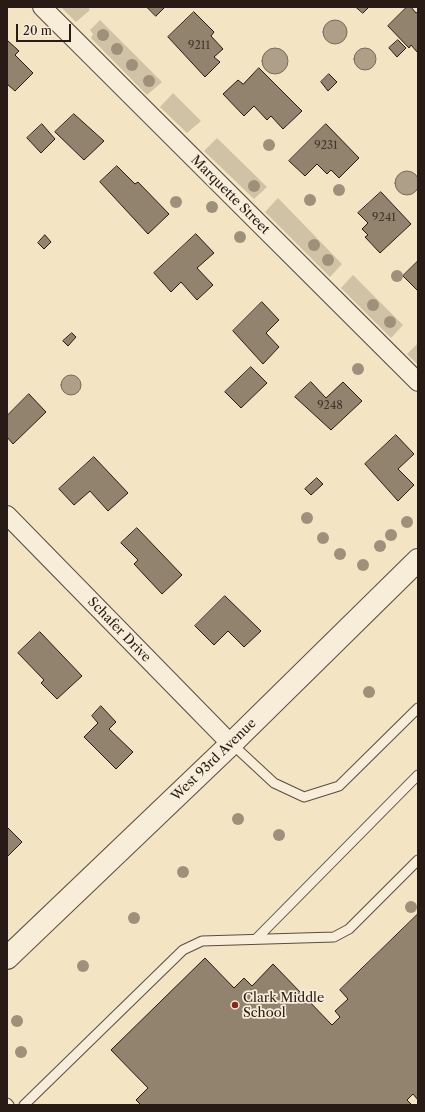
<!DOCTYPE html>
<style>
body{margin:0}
#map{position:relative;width:425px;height:1112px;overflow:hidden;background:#f3e4c3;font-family:"Libre Caslon Text",serif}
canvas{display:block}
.frame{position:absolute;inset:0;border:8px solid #281a14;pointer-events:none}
.scale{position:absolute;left:16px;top:24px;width:55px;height:18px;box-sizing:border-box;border:2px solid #281a14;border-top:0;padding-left:5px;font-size:12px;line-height:14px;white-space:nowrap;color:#281a14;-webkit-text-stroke:3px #f7edd8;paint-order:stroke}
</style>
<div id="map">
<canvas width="425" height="1112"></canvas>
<div class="frame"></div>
<div class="scale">20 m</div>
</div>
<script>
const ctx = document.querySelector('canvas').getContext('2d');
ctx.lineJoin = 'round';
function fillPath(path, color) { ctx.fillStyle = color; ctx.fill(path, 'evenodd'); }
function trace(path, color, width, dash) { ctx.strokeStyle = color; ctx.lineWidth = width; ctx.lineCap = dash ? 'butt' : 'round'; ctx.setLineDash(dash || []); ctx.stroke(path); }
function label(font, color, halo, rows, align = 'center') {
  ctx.font = font + ' "Libre Caslon Text",serif'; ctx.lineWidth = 3.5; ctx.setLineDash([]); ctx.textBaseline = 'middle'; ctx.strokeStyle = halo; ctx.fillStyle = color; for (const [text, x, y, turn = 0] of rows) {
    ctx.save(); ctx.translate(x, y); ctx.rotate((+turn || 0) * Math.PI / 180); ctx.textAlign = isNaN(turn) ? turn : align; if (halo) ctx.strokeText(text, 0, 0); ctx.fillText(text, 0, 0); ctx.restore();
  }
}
fillPath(new Path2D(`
 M61,7H88L90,10L76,22Z
 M100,20L162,82L147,95L91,38L93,34L90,30Z
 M173,93L201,121L187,133L160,107Z
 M217,138L267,187L254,199L204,151Z
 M278,198L342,264L330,277L265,212Z
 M353,275L403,325L391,338L341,288Z
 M418,343V365L407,354Z`), '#d0c2a5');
const water = new Path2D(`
 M323 32a12 12 0 1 1 24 0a12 12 0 1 1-24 0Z
 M354 59a11 11 0 1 1 22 0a11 11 0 1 1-22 0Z
 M262 61a13 13 0 1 1 26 0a13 13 0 1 1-26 0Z
 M395 183a12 12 0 1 1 24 0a12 12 0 1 1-24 0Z
 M61 385a10 10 0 1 1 20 0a10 10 0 1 1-20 0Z`);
fillPath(water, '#ae9f88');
trace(water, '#786a5a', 1);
const building = new Path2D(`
 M147,7H165L156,16Z
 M356,7H369L363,13Z
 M407,7H411L416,13L418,12V53L411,45L409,48L388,26Z
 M194,12L214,32L211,36L223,49L214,57L220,62L205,77L168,37Z
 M7,40L19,51L15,55L33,73L15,91L7,84Z
 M398,40L406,48L397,57L389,48Z
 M259,68L302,111L283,129L271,116L267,120L254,106L244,116L223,94L238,80L243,84Z
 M329,74L337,82L328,91L321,82Z
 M74,114L104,141L84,160L55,132Z
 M42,124L55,139L41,153L27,138Z
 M326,124L359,158L339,178L331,170L327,174L317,164L305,176L289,161Z
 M117,166L135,184L138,182L169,214L148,234L100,182Z
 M381,192L411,224L380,253L365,237L368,235L362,229L368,223L358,213Z
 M196,234L214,253L197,268L213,285L197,300L181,282L171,292L154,273Z
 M45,235L51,242L44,249L38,243Z
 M418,261V291L403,276Z
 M262,302L279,320L266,333L279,347L263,364L233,331Z
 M72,333L76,337L68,346L63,341Z
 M251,367L267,383L241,408L225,392Z
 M311,382L326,398L343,382L362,401L331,430L295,397Z
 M29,394L46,412L13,444L7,437V416Z
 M396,435L414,454L398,469L414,485L398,501L365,464Z
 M94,457L128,493L108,511L90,491L74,505L59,489Z
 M317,478L323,484L311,495L305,489Z
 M137,528L182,575L162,594L134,564L138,560L121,543Z
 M225,596L261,631L244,647L228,631L214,645L195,626Z
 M40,632L82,676L57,699L41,683L44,680L18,653Z
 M101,706L116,722L109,729L133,752L116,769L84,737L98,723L92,716Z
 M7,827L22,842L7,857Z
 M418,914V1100L413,1094L407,1100L412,1105H141L136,1100L148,1088L111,1050L205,958L234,988L244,978L252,986L273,964L332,1025L340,1017L335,1011L348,999L340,990Z`);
fillPath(building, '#92836f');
trace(building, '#281a14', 1);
const service = new Path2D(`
 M232,744L274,783L304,797L339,786L418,708
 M257,938L418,775
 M7,1103L9,1105
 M24,1105L183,950L202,941L334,937L349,929L418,860`);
const minor = new Path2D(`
 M42,7L418,382
 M7,515L231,744`);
const tertiary = new Path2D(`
 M7,958L231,744L418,560`);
trace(service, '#5b4c40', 11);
trace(minor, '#5b4c40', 20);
trace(tertiary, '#5b4c40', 24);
trace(service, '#f7edd8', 9);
trace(minor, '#f7edd8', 18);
trace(tertiary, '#f7edd8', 22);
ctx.fillStyle = '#9f907b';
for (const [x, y] of [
 [103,35],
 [117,49],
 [132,65],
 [149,81],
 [269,145],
 [254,186],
 [339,190],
 [310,200],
 [176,202],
 [212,207],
 [240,237],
 [314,245],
 [328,260],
 [397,276],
 [373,305],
 [390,322],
 [358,369],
 [307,518],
 [407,522],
 [391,535],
 [323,538],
 [380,546],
 [340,554],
 [363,565],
 [369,692],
 [238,819],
 [279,835],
 [183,872],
 [411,907],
 [134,918],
 [83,966],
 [17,1021],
 [21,1052]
]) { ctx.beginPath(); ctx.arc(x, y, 6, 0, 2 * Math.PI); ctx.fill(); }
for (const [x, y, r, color] of [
 [235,1005,4,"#8f2418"]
]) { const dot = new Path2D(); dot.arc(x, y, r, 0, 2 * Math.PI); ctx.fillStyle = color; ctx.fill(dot); trace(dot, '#f7edd8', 1.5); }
label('11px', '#42342b', null, [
 ["9211",199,46],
 ["9231",326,146],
 ["9241",384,218],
 ["9248",330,406]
]);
label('13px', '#281a14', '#f7edd8', [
 ["Marquette Street",230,195,45],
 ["Schafer Drive",119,630,46],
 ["West 93rd Avenue",214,760,-44]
]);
label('13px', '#281a14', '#f7edd8', [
 ["Clark Middle",243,998],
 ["School",243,1013]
], 'left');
</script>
